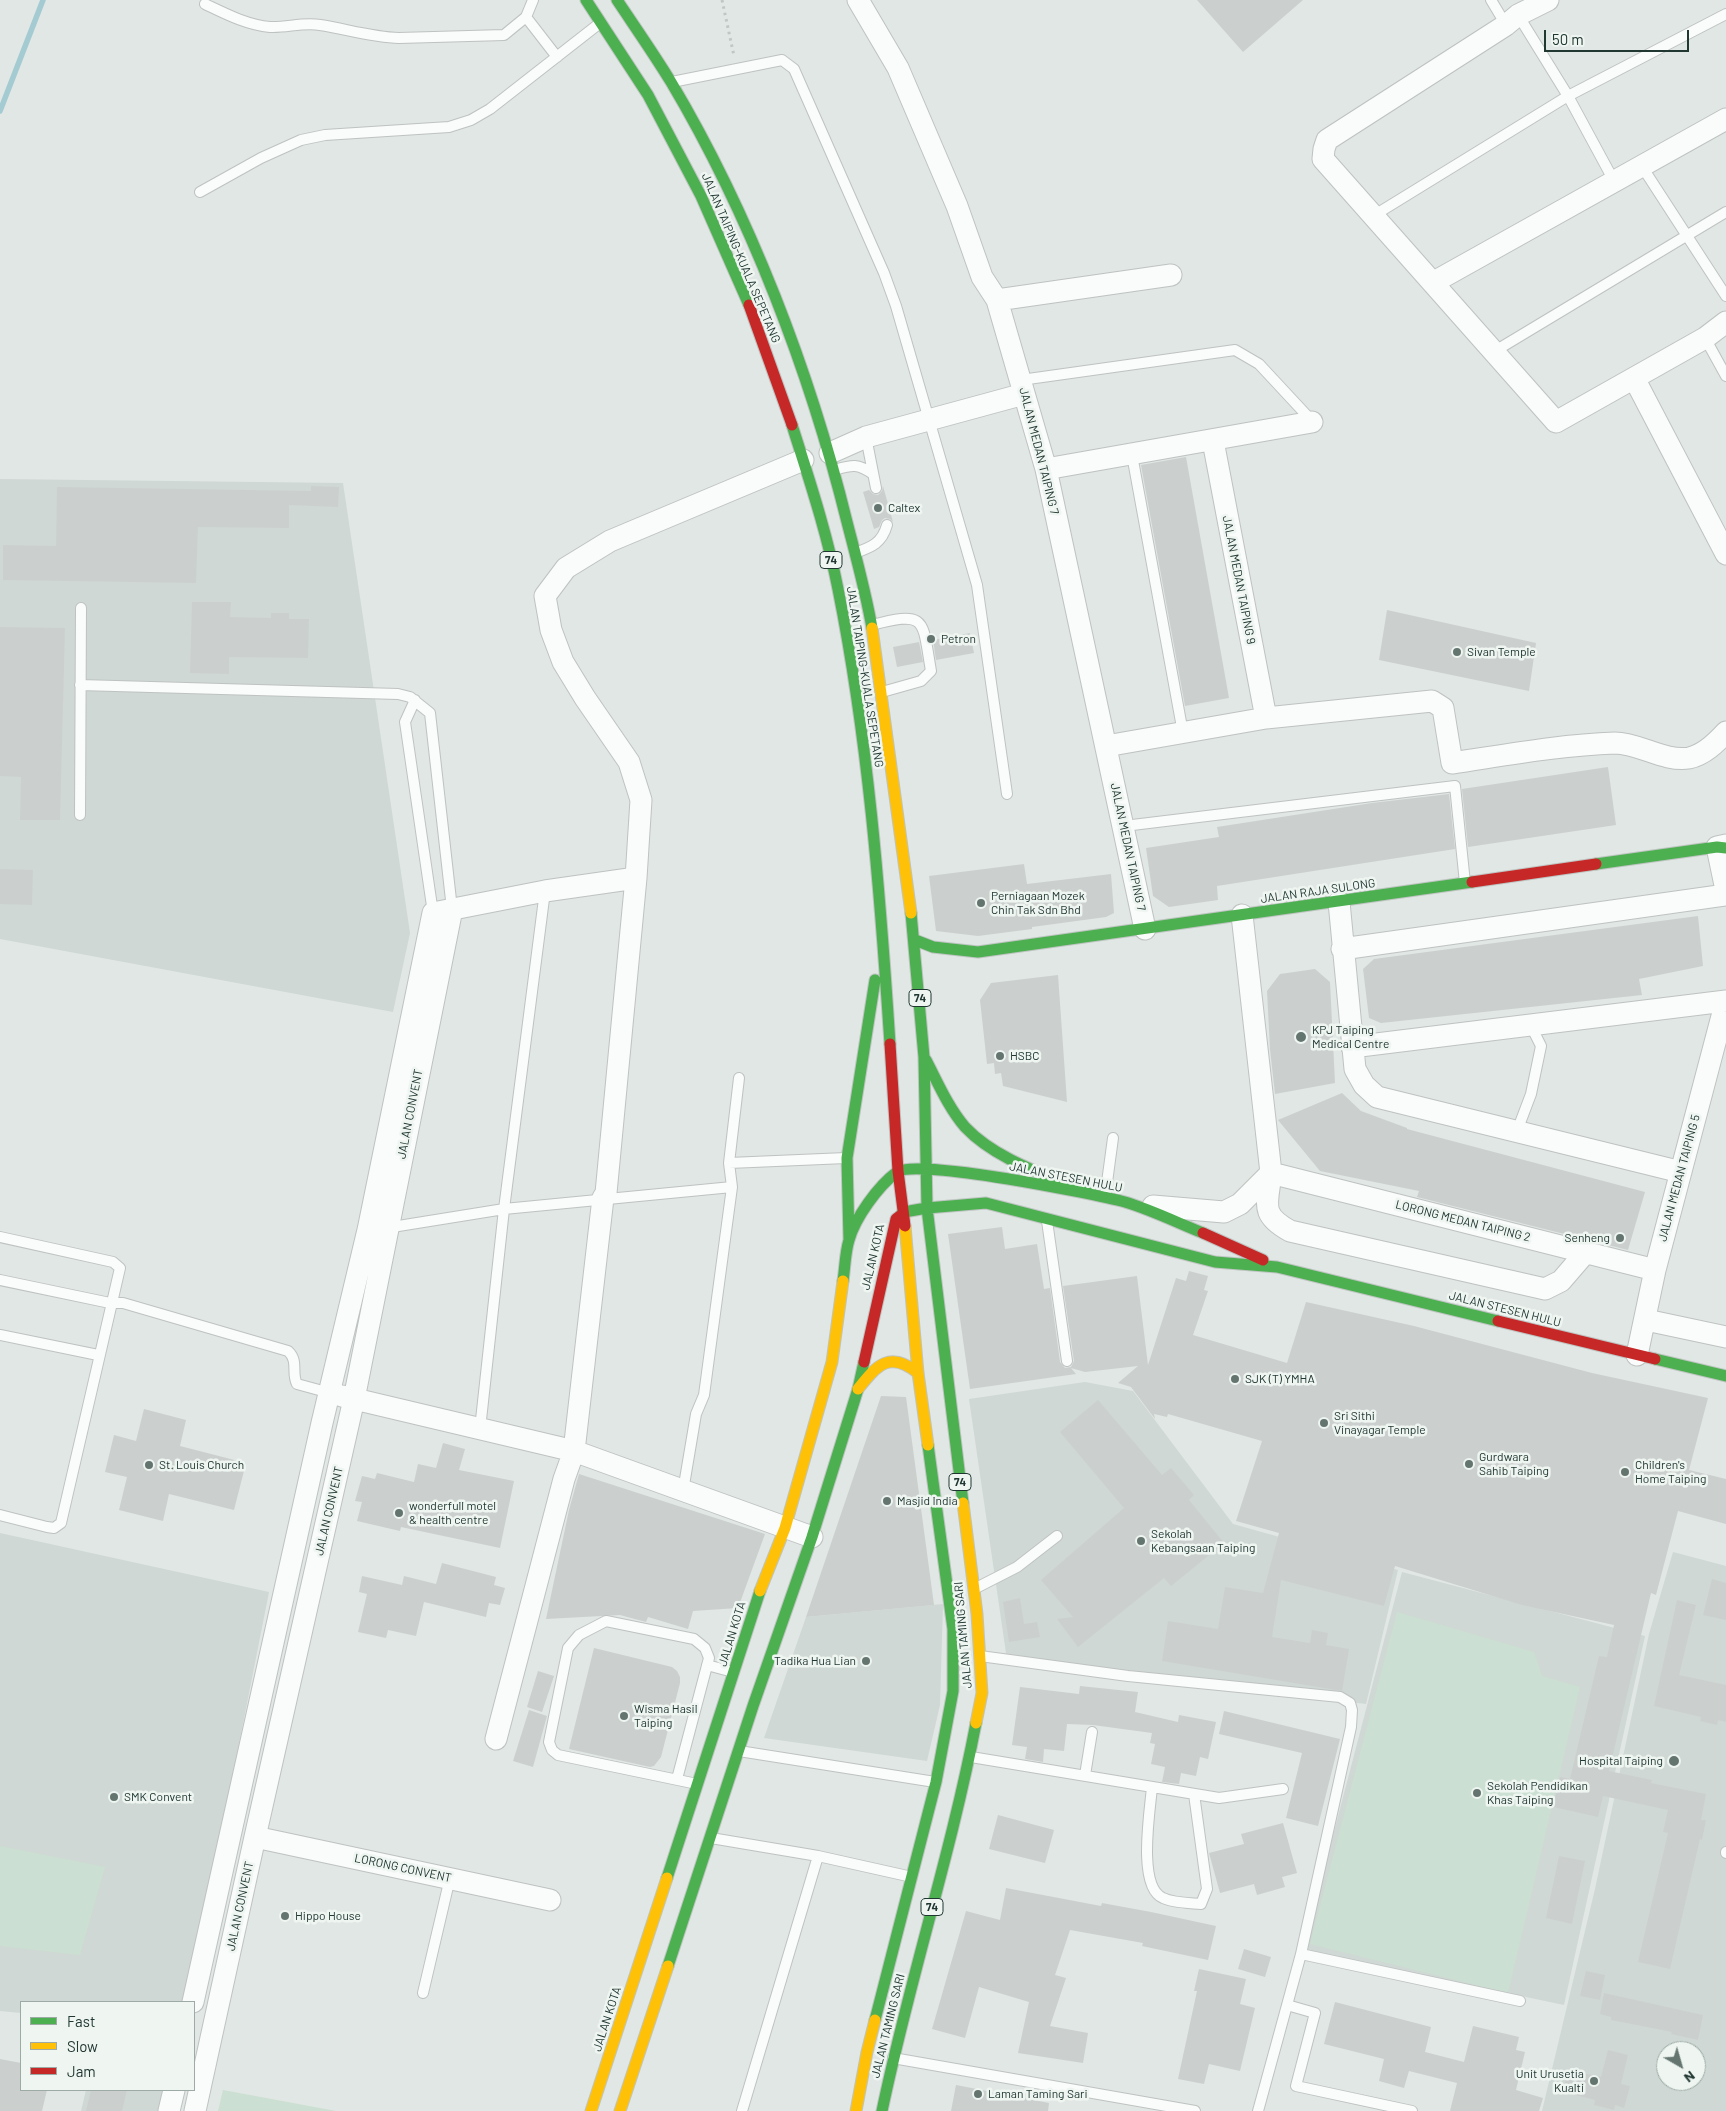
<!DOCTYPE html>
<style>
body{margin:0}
#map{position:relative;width:1726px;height:2111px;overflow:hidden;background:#e1e7e4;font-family:Barlow,sans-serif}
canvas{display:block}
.legend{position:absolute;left:20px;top:2001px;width:175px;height:90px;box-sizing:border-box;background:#eff6f2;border:1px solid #9daaa5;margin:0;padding:6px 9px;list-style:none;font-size:15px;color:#213732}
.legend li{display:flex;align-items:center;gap:10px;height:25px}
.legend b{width:25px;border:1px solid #9daaa5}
.north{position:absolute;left:1656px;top:2041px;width:50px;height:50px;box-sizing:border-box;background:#eff6f2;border:1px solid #9daaa5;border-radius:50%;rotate:142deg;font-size:14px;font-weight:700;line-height:20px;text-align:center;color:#213732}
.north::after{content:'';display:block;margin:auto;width:18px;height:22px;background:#647570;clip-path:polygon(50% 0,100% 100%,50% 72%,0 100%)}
.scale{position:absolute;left:1544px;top:30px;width:145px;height:22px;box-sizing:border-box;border:2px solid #213732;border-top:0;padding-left:6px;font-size:15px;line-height:18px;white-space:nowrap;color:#213732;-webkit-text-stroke:4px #eff6f2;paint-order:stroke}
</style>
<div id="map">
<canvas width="1726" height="2111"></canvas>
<ul class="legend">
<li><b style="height:6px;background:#4caf50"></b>Fast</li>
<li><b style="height:6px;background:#ffc107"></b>Slow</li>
<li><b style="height:6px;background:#c62828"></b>Jam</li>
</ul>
<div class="north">N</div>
<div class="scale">50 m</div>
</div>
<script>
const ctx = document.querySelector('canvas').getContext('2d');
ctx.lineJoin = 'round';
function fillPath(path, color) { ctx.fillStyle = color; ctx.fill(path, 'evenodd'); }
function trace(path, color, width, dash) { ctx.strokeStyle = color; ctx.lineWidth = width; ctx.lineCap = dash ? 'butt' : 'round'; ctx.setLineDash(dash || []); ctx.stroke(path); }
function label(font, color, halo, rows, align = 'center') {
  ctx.font = font + ' Barlow,sans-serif'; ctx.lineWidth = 5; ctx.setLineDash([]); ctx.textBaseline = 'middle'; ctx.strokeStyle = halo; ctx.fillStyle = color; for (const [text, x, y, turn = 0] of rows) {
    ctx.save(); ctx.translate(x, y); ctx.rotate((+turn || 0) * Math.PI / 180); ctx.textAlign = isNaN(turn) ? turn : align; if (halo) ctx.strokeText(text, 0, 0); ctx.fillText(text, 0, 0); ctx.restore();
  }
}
fillPath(new Path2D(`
 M0,479L343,483L410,933L393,1012L0,939Z
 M1085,1382L1133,1391L1233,1524L1398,1570L1366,1704L1007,1660L969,1399Z
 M0,1533L269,1592L188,2002H21V2013L0,2011Z
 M1673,1552L1726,1566V2111H1542L1595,1889L1649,1634ZM1666,2051H1696V2081H1666Z
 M1402,1572L1645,1636L1564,2005L1303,1950Z
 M943,1604L940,1705L927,1761L764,1738L806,1617Z
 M86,2090H166L161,2111H81Z`), '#cfd8d4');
fillPath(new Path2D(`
 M1397,1612L1534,1652L1542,1676L1580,1687L1508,1993L1310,1944Z
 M0,1846L105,1867L80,1955L0,1946Z
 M223,2090L336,2111H218Z`), '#cbdfd2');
trace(new Path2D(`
 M0,111L43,0`), '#a4cad2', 5.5);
fillPath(new Path2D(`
 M1197,0H1303L1243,52Z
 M1186,457L1229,698L1185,706L1141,465Z
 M311,486L339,487L338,507L289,505V528L198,527L196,583L3,580V545L56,546L57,487L311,491Z
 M883,486L893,522L890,519L885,518L882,520L879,527L874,529L863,492L869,490L873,494L878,495L882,491Z
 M192,602H231L230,617L271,618V613H289V619H309L308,658L229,657V674L190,673Z
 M1387,610L1536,643L1529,691L1379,660Z
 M0,627L65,628L60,820H20L21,777L0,776Z
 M970,633L974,653L936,660L933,640Z
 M919,642L923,662L897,667L893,647Z
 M1608,767L1616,825L1468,847L1462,789Z
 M1449,794L1455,849L1217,886L1218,900L1169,907L1153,896L1146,848L1219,837L1217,827L1372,803Z
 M1024,864L1027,884L1111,874L1114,913L1106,917L1032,927V929L978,936L936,931L929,876Z
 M0,869L33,870L32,905L0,904Z
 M1698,916L1703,966L1639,979L1642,995L1381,1023L1369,1018L1363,969L1374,959Z
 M1315,969L1330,982L1335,1083L1275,1094L1270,1049L1267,991L1280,974Z
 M1058,975L1067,1102L1003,1086L1001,1073L995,1074L994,1063L987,1064L980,1000L991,983Z
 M1342,1093L1361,1111L1407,1128V1129L1645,1192L1628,1250L1417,1197L1419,1191L1320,1171L1278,1120Z
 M1002,1227L1005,1249L1037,1244L1044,1289L1050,1288L1060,1362L1065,1368L1071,1367L1074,1361L1063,1286L1137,1276L1148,1365L1176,1278L1186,1281L1189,1271L1208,1276L1204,1290L1208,1291L1193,1335L1287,1363L1306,1302L1414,1326L1592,1373L1708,1398L1689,1470L1726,1479V1524L1678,1511L1656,1595L1651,1593L1609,1771L1652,1780L1651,1783L1706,1794L1701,1820H1706L1702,1840L1700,1839L1670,1969L1638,1962L1668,1833L1663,1832L1668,1810L1603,1796L1598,1817L1553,1807L1560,1777L1570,1779L1599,1656L1607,1657L1614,1625L1522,1605L1395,1566L1384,1606L1281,1580L1272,1637L1310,1643L1312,1630L1328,1633L1326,1645L1349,1649L1342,1691L1162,1661L1168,1621L1218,1629L1225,1587L1263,1593L1279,1533L1236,1521L1262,1441L1168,1414L1167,1417L1154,1414L1155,1419L1131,1387L1118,1383L1138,1366L1085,1372L1071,1368L1076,1374L970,1389L948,1234Z
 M881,1396L906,1397L934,1605L806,1617Z
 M1098,1400L1162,1475L1171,1468L1194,1495L1189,1500L1224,1543L1171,1586L1164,1578L1078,1647L1057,1619L1073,1617L1041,1580L1124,1508L1060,1432Z
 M144,1409L186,1420L180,1446L246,1463L234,1510L169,1494L163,1521L119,1510L127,1477L105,1472L114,1435L136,1441Z
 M443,1443L465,1449L459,1470L514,1481L500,1548L401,1527L400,1531L357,1521L362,1502L355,1501L362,1476L375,1479L377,1473L414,1482L418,1464L436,1468Z
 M579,1474L765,1534L738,1608L693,1611L688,1629L648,1617L646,1622L620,1615L546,1619L569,1510Z
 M442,1563L496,1577L494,1585L505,1588L500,1605L489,1603L486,1617L424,1602L416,1636L388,1630L386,1638L358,1632L367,1594L359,1592L362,1576L402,1585L404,1576L436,1584Z
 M1712,1579L1726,1583V1620L1703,1615Z
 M1020,1598L1024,1624L1037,1622L1040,1637L1009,1642L1003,1602Z
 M1677,1600L1696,1605L1679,1675L1726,1685V1722L1718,1720L1717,1725L1700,1721L1701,1717L1654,1706Z
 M594,1648L672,1667L677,1671L680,1677V1683L661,1757L654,1766L650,1767L569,1749Z
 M538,1671L554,1676L542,1712L527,1707Z
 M1080,1686L1138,1692L1135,1712L1178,1722L1179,1715L1216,1722L1208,1759L1200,1757L1196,1776L1181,1773L1179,1784L1162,1782L1165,1767L1151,1764L1155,1744L1150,1743L1152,1733L1093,1725L1067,1724L1064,1751L1044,1749L1043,1762L1025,1759L1027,1747L1012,1745L1020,1687L1079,1694Z
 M529,1710L547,1716L533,1767L513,1761Z
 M1224,1711L1340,1739L1318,1826L1286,1818L1302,1753L1219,1734Z
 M998,1815L1054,1830L1045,1863L989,1849Z
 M1283,1823L1297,1873L1282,1877L1285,1887L1257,1895L1254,1884L1220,1893L1209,1853L1244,1844L1241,1834Z
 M1559,1856L1585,1861L1572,1924L1546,1918Z
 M1006,1888L1101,1906L1102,1903L1151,1912L1216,1926L1208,1960L1142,1946L1143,1943L1070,1930L1055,1975L1066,1978L1050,2026L1088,2033L1083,2063L1018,2053L1029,2002L979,1987L965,2038L932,2029L966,1911L1000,1920Z
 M1244,1949L1271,1957L1265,1977L1238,1969Z
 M1199,1969L1246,1979L1240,2004L1255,2008L1240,2071L1209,2064L1204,2084L1178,2079L1197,1991H1194Z
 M1586,1971L1605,1975L1600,2000L1580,1996Z
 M1604,1993L1703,2015L1698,2040L1671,2034L1672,2032L1611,2020V2017L1600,2014Z
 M1335,2002L1431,2027L1425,2052L1464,2062L1473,2026L1519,2037L1516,2050L1525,2052L1516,2090L1543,2098L1539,2111H1450L1457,2083L1409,2071L1404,2088L1379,2081L1384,2059L1324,2044Z
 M1608,2050L1628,2055L1621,2084L1630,2086L1624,2108L1615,2105L1614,2110L1594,2105L1595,2100L1563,2092L1568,2070L1601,2077Z
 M0,2059L21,2063V2090H47L42,2111H0Z
 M956,2085L1049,2103L1048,2111H951Z
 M91,2090H127L122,2111H86Z`), '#cbd0ce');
const lane = new Path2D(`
 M1491,0L1506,25
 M205,4C226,14 247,25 270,27C286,28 303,22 320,25C346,29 372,37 399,38L504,35L526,17L557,57
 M1518,15L1568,96L1614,181
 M526,17L533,0
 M672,82L782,60L794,69L884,273L896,306L977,585L1007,794
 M1641,165L1726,296
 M200,192L261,158L301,140L325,135L449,127L471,120L490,109L600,23
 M1373,216L1568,96L1726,14
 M1705,338L1726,376
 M1495,351L1726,212
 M1021,380L1235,350L1259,364L1312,421
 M866,437L876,488
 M1132,455L1183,733
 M834,470C852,465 857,463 873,474
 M855,553C872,547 882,543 887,525
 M872,625C928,610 922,620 931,671L921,681L882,692
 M80,685L398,694L410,697L430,713L452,909
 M415,700L405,722L433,913
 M80,815L81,608
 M1124,826L1455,786L1465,883
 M1517,1131L1531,1094L1541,1046L1531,1026
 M729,1163L846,1158
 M1105,1197L1113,1138
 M1047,1221L1067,1361
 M386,1228L504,1209L732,1187
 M0,1237L113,1262L120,1268L61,1523L54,1528L47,1527L0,1515
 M0,1280L110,1303H123L288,1351C299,1361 291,1373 297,1384L330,1393
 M0,1335L98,1355
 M480,1429L504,1209L545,891
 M683,1491L696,1414L704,1395L732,1187L729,1163L739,1078
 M976,1588L1017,1567L1057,1536
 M980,1656L1128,1676L1340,1697L1350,1703L1352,1710L1351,1727L1301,1954
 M707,1665L733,1672
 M739,1751L935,1782
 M971,1757L1219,1798L1283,1789
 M1085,1775L1092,1732
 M677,1779L709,1658L705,1648L694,1639L606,1621L579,1635L568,1648L549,1742L552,1750L558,1755L697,1784
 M1152,1787C1150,1811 1137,1887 1163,1898C1173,1903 1190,1903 1201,1904L1207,1889L1194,1794
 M711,1838L818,1856L912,1877
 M1726,1853V1852
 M423,1993L450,1878
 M1287,2005L1315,2013L1296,2086L1412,2111
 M893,2058L1195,2111
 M742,2111L818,1856
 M1258,2111L1301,1954L1520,2001`);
const street = new Path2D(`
 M858,0L898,68L957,206L982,277L997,300L1046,469L1145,929
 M1548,0L1518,15L1506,25L1327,140L1324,149L1323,159L1556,422L1705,338L1726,322
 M1434,282L1726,119
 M997,300L1171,275
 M1634,378L1726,554
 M1213,441L1266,718
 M830,453L866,437L1024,394
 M1046,469L1312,422
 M1106,746L1266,718L1432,701L1443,708L1452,763C1506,755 1560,745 1615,743C1639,743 1664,762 1689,758C1704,755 1716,743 1726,732
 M1726,845L1717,847L1726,890
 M1339,902L1355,1069L1364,1085L1377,1097L1681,1172
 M1342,949L1726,895
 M1352,1047L1726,1001
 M1153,1206L1224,1212L1240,1204L1271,1173L1242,915
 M1586,1252L1561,1281L1545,1289L1290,1231C1259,1214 1268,1204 1271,1173L1655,1270
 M1646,1320L1726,1337
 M1637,1355L1655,1270L1726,1001
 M342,1396L574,1451L812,1537
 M496,1739L564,1479L574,1451L603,1198L606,1193L636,878L641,800L629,762L585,698L563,662L551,630L545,596L566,568L610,541L803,460
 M255,1837L550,1900
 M193,2002L322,1423L368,1230L433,913L545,891L636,878
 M169,2111L174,2090
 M195,2111L255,1837L354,1399L452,909`);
const fast = new Path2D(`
 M586,0L648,95L701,196L749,305
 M617,0C635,27 654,54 671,82C750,215 810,372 847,522C856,557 866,593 872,628
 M792,425C809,479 827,533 838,589C868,738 880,892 890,1044
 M1596,864L1717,847L1726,848
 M911,913L924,1057L927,1208L963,1503
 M915,940L933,947L978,952L1472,882
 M926,1060C938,1083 948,1107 965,1127C997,1161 1050,1176 1091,1194
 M900,1216L904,1212L927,1208L986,1203L1215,1262L1277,1267L1498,1321
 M849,1239L847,1158L875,980
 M843,1281C845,1268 845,1253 849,1240C855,1218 878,1186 897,1172C917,1158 1094,1194 1125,1202C1152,1210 1178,1223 1203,1233
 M1655,1359L1726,1376
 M667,1878L760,1591
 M668,1966L753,1706L812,1537L858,1389L864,1362
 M875,2020L936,1782L953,1691V1629L928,1445
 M882,2111C909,1981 951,1854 976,1723`);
const slow = new Path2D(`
 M872,628L911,913
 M905,1226L918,1373L928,1445
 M858,1389C877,1365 890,1350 918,1373
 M963,1503L977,1614L982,1693L976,1723
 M760,1591L785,1528L832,1362L843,1281
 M591,2111L667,1878
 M620,2111L668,1966
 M856,2111L867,2052L875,2020`);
const jam = new Path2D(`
 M749,305L792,425
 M1472,882L1596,864
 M890,1044L898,1171L905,1226
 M1203,1233L1263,1260
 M1498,1321L1655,1359
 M864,1362L896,1219L900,1216`);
trace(lane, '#bec3c1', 12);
trace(street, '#bec3c1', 23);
trace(fast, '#bec4c1', 13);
trace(slow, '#bec4c1', 13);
trace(jam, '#bec4c1', 13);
trace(new Path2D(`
 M722,0L734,56`), '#bfc7c4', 3, [2.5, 4]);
trace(lane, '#fafbfb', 10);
trace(street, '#fafbfb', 21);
trace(fast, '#4caf50', 11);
trace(slow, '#ffc107', 11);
trace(jam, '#c62828', 11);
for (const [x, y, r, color] of [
 [878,508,5,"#647570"],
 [931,639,5,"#647570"],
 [1457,652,5,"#647570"],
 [981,903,5,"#647570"],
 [1301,1037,6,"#647570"],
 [1000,1056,5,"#647570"],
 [1620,1238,5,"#647570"],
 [1235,1379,5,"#647570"],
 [1324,1423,5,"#647570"],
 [1469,1464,5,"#647570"],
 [149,1465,5,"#647570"],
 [1625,1472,5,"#647570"],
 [887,1501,5,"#647570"],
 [399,1513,5,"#647570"],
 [1141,1541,5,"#647570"],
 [866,1661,5,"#647570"],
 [624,1716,5,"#647570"],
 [1674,1761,6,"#647570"],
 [1477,1793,5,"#647570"],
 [114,1797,5,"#647570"],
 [285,1916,5,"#647570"],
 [1594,2081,5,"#647570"],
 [978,2094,5,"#647570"]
]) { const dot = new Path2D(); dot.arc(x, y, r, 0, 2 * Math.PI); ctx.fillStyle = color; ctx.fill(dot); trace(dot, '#eff6f2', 2); }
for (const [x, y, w] of [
 [831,560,22],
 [920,998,22],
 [960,1482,22],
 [932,1907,22]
]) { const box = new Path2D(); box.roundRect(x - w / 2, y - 8.5, w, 17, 4); ctx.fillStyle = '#eff6f2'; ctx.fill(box); trace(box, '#213732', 1); }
label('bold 11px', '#213732', null, [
 ["74",831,560],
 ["74",920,998],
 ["74",960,1482],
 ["74",932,1907]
]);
label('12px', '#213732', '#eff6f2', [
 ["JALAN TAIPING-KUALA SEPETANG",741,258,67],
 ["JALAN MEDAN TAIPING 7",1039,451,76],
 ["JALAN MEDAN TAIPING 9",1239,580,79],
 ["JALAN TAIPING-KUALA SEPETANG",865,677,81],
 ["JALAN MEDAN TAIPING 7",1128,847,78],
 ["JALAN RAJA SULONG",1318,891,-8],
 ["JALAN CONVENT",410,1114,-79],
 ["JALAN STESEN HULU",1066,1177,11],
 ["JALAN MEDAN TAIPING 5",1679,1178,-75],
 ["LORONG MEDAN TAIPING 2",1463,1221,14],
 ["JALAN KOTA",873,1257,-77],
 ["JALAN STESEN HULU",1505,1309,14],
 ["JALAN CONVENT",329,1511,-77],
 ["JALAN KOTA",732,1634,-73],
 ["JALAN TAMING SARI",963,1635,-95],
 ["LORONG CONVENT",403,1868,12],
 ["JALAN CONVENT",240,1906,-78],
 ["JALAN KOTA",607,2019,-72],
 ["JALAN TAMING SARI",888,2026,-76]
]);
label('12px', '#213732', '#eff6f2', [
 ["Caltex",888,508],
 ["Petron",941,639],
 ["Sivan Temple",1467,652],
 ["Perniagaan Mozek",991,896],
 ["Chin Tak Sdn Bhd",991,910],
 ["KPJ Taiping",1312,1030],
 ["Medical Centre",1312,1044],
 ["HSBC",1010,1056],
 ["Senheng",1610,1238,"right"],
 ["SJK (T) YMHA",1245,1379],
 ["Sri Sithi",1334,1416],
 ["Vinayagar Temple",1334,1430],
 ["Gurdwara",1479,1457],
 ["Sahib Taiping",1479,1471],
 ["St. Louis Church",159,1465],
 ["Children's",1635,1465],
 ["Home Taiping",1635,1479],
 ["Masjid India",897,1501],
 ["wonderfull motel",409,1506],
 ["& health centre",409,1520],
 ["Sekolah",1151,1534],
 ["Kebangsaan Taiping",1151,1548],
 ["Tadika Hua Lian",856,1661,"right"],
 ["Wisma Hasil",634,1709],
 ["Taiping",634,1723],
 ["Hospital Taiping",1663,1761,"right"],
 ["Sekolah Pendidikan",1487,1786],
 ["Khas Taiping",1487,1800],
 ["SMK Convent",124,1797],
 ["Hippo House",295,1916],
 ["Unit Urusetia",1584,2074,"right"],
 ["Kualti",1584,2088,"right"],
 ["Laman Taming Sari",988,2094]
], 'left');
</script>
